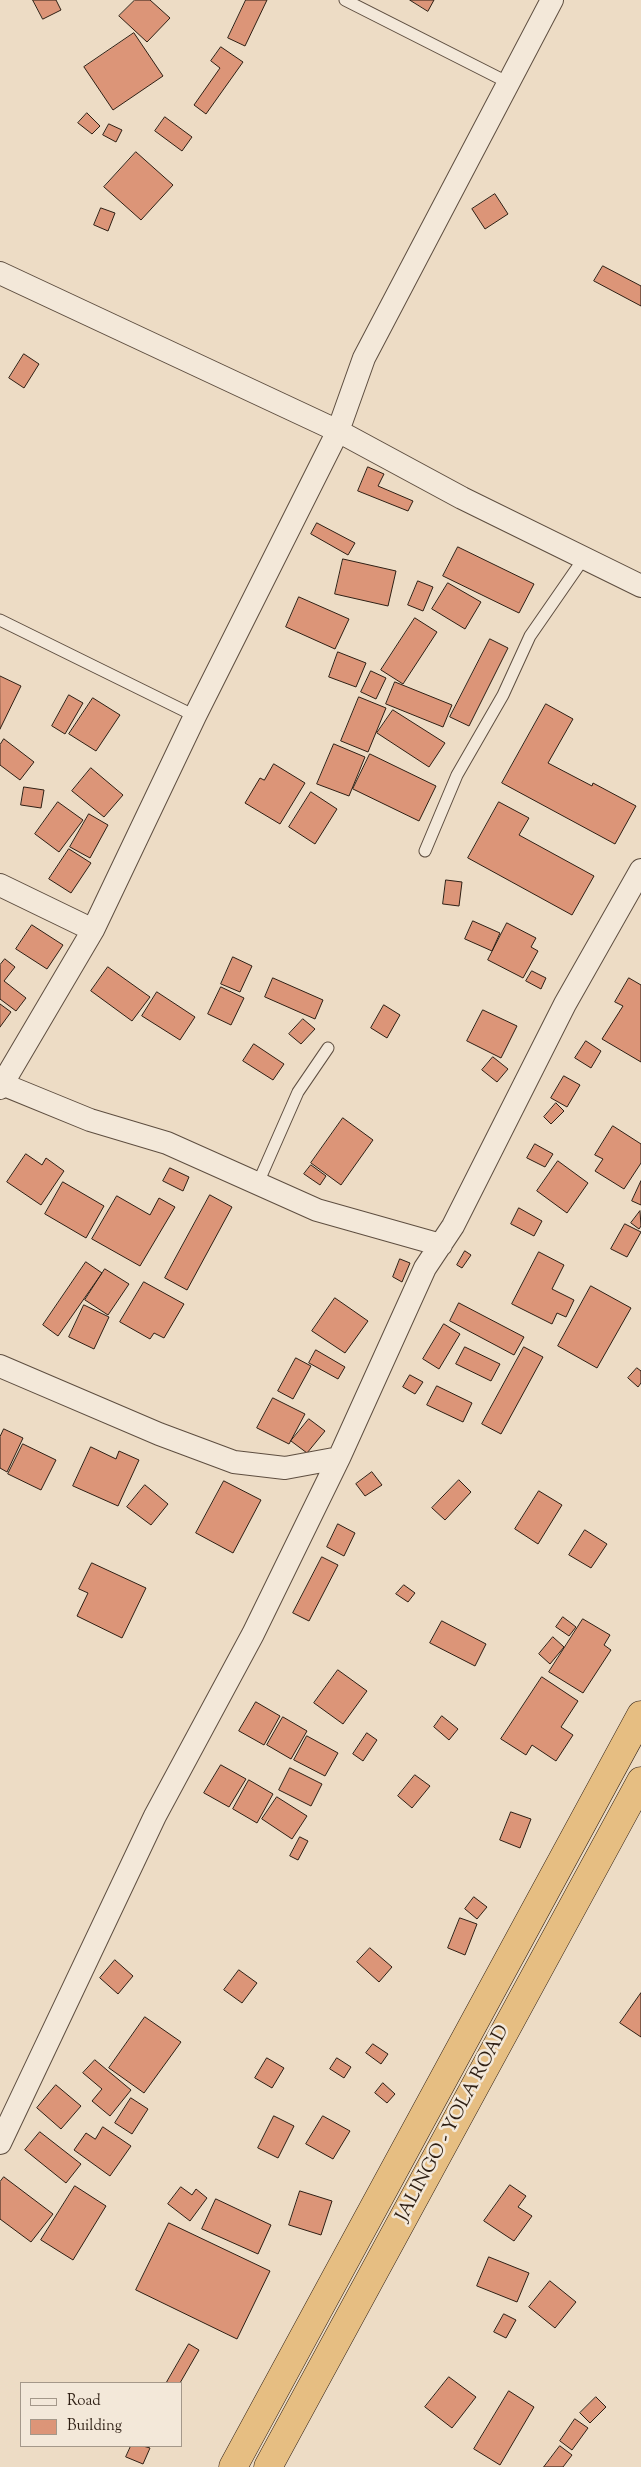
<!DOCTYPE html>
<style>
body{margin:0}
#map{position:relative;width:641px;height:2467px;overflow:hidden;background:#eddcc5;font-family:"Sorts Mill Goudy",serif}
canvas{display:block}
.legend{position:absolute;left:20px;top:2382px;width:162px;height:65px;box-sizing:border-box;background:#f3e8d9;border:1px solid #a4988a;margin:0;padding:6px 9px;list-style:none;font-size:15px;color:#2e1f14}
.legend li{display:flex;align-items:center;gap:10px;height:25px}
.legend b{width:25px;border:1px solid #a4988a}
</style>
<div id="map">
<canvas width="641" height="2467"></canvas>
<ul class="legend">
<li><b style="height:6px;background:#f3e8d9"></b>Road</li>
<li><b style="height:14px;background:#dc9578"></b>Building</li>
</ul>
</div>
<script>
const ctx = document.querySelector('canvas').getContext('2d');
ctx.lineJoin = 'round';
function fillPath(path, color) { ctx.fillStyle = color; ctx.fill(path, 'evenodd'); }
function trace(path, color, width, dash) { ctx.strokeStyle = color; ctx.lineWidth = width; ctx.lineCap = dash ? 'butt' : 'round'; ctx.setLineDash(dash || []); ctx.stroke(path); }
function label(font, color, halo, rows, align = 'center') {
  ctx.font = font + ' "Sorts Mill Goudy",serif'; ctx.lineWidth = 5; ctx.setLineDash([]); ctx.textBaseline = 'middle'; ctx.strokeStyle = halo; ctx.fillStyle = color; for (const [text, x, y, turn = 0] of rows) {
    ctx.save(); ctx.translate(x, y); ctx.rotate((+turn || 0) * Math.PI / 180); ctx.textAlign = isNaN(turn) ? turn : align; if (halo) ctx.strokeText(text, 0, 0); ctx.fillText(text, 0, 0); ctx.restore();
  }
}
const building = new Path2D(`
 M33,0H56L61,10L43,19Z
 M135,0H150L170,18L147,42L119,16Z
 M246,0H267L245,46L228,38Z
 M410,0H434L428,11Z
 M134,33L163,76L113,110L84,67Z
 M221,47L243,62L206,114L194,105L220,68L211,61Z
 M87,113L100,126L92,134L78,123Z
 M165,117L192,137L182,151L155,131Z
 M109,124L122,130L116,142L103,135Z
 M136,152L173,185L141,220L104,187Z
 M495,194L508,214L485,229L472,209Z
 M101,208L115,213L108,231L94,225Z
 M603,266L641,286V306L594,281Z
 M24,354L39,364L24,388L9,378Z
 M368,467L384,474L378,486L413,501L408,511L358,491Z
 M317,523L355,543L348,555L311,534Z
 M458,547L534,584L519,613L443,576Z
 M343,559L396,571L388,606L335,594Z
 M418,581L433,587L423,611L408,605Z
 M448,583L481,602L465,629L432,609Z
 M299,597L349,619L335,649L286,627Z
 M415,618L437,632L403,684L381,670Z
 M490,639L508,648L469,726L450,717Z
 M338,652L366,663L356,687L329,677Z
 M371,671L386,678L376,699L361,692Z
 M0,676L21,686L0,729Z
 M395,682L452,705L443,727L386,704Z
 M69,695L83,703L65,734L52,726Z
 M359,697L386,708L368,752L341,741Z
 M93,698L120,715L96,751L69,734Z
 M546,704L573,719L548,763L592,786L593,783L636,806L615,844L502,783Z
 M393,710L445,743L429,767L377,733Z
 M4,739L34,762L20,780L0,765V745Z
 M334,744L365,757L349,796L317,784Z
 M370,754L436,786L419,821L353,789Z
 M274,764L305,783L280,824L245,803L260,778L264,780Z
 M91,768L123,795L104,817L72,791Z
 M24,787L44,790L41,808L21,805Z
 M311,792L337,809L315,844L289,827Z
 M58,802L83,820L59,852L35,834Z
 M499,802L529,818L519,835L594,876L572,915L468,858Z
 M89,814L108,825L90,858L70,847Z
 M69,849L91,863L71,893L49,879Z
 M446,880L462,882L459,906L443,904Z
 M473,921L500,933L492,951L465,939Z
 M507,923L536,938L531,947L538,951L523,978L488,960Z
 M32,925L63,945L47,969L16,949Z
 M233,957L252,966L240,992L221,984Z
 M5,959L15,967L4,981L26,998L16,1011L0,999V965Z
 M108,967L150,997L132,1021L91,991Z
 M532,971L546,978L541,989L526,981Z
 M273,978L323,1000L315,1019L265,997Z
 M629,978L641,985V1062L602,1039L623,1006L615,1002Z
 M221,987L244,998L231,1025L208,1014Z
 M157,992L195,1017L180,1040L142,1016Z
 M0,1004L11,1012L0,1027Z
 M384,1005L400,1015L387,1038L371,1028Z
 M483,1010L517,1026L501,1058L467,1041Z
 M303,1019L315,1029L301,1044L289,1034Z
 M586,1041L601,1051L591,1068L575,1058Z
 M254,1044L284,1064L273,1080L243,1061Z
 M493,1057L508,1069L497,1082L482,1070Z
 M564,1076L580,1085L567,1107L551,1098Z
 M556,1103L564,1111L551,1124L544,1117Z
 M343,1118L373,1140L341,1185L311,1163Z
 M613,1126L641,1144V1163L624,1189L595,1171L603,1159L595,1155Z
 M535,1144L553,1154L545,1167L527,1158Z
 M26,1154L42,1165L46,1158L64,1171L41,1205L7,1182Z
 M558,1161L588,1183L567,1213L537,1191Z
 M311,1165L326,1176L320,1185L304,1174Z
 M170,1168L189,1177L183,1191L163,1181Z
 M641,1181V1205L632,1201Z
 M63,1182L104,1206L86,1238L45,1214Z
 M210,1195L232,1207L187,1290L165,1278Z
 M117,1196L150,1215L159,1198L175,1207L140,1266L92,1239Z
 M519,1208L542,1221L534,1236L511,1224Z
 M640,1211L641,1226L639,1229L631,1223Z
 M625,1224L641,1232L627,1257L611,1249Z
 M465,1251L471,1255L462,1268L457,1265Z
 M539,1252L564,1265L552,1289L574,1300L566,1317L557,1313L552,1324L512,1304Z
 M400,1259L410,1263L402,1282L393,1277Z
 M86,1262L102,1273L58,1336L43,1325Z
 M105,1269L129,1284L108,1315L85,1300Z
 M144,1282L184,1304L164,1338L154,1333L150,1339L120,1322Z
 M591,1286L631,1308L597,1368L558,1346Z
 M335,1298L368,1321L345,1353L312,1331Z
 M459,1303L524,1337L514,1355L450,1321Z
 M84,1305L109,1317L94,1349L69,1337Z
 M444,1324L460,1334L439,1369L423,1359Z
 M465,1347L500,1364L491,1381L456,1364Z
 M524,1347L543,1357L501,1434L482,1424Z
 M316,1350L345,1367L338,1379L309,1363Z
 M296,1358L311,1366L293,1399L278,1391Z
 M637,1368L641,1371V1383L638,1387L628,1378Z
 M410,1375L423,1382L415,1394L403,1387Z
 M437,1386L472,1403L463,1422L427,1405Z
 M273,1398L305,1414L289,1444L257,1428Z
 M309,1419L325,1431L307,1453L291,1441Z
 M4,1429L23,1438L7,1472L0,1468V1437Z
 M23,1444L56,1460L41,1490L8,1474Z
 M91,1447L116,1459L119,1451L139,1460L118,1506L73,1486Z
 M372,1472L382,1485L365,1496L356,1484Z
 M459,1480L471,1492L445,1520L432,1508Z
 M224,1481L261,1500L233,1553L196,1533Z
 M145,1485L168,1504L151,1525L127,1507Z
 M539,1491L562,1505L538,1544L515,1529Z
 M338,1524L355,1533L344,1556L327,1547Z
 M585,1530L607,1544L591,1568L569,1555Z
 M322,1557L338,1565L309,1621L293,1613Z
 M92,1563L146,1588L122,1638L77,1616L88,1593L79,1589Z
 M404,1585L415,1593L408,1602L396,1594Z
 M563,1617L576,1627L569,1636L556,1627Z
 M583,1619L610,1635L604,1645L611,1650L583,1693L549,1672Z
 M442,1621L486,1644L475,1666L430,1643Z
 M553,1637L564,1647L550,1664L539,1654Z
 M338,1670L367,1691L343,1724L314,1703Z
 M542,1677L578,1701L561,1727L573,1735L556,1761L532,1745L526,1755L501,1739Z
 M256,1702L280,1716L264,1745L239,1731Z
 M442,1716L458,1729L449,1740L434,1727Z
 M283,1717L307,1731L291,1759L267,1745Z
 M367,1733L377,1740L363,1761L353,1754Z
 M307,1736L338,1753L325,1776L294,1760Z
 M221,1765L246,1779L229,1807L204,1793Z
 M290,1768L322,1784L311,1806L279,1790Z
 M415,1775L430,1786L412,1808L398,1796Z
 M249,1780L273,1794L257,1823L233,1809Z
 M277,1797L307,1816L292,1839L262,1819Z
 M511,1812L531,1819L520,1848L500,1840Z
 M300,1837L308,1841L298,1860L290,1856Z
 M474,1897L487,1907L477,1919L465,1909Z
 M460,1918L477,1924L465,1955L448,1948Z
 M370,1948L392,1967L379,1982L357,1962Z
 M115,1960L133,1976L118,1994L100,1978Z
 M239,1970L257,1983L242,2003L224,1990Z
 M641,1993V2037L620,2023Z
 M145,2017L181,2042L144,2093L109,2068Z
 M373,2044L388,2054L381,2064L366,2053Z
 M267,2058L284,2068L272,2088L255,2078Z
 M337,2058L351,2067L344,2078L330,2069Z
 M95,2060L131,2090L110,2116L92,2101L102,2089L83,2073Z
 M383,2083L395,2094L387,2103L375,2093Z
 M56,2085L81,2106L61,2129L37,2108Z
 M131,2098L148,2109L132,2134L115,2123Z
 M274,2116L294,2126L278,2158L258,2148Z
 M323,2116L350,2131L333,2159L306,2144Z
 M103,2127L131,2146L110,2176L74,2150L86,2133L95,2139Z
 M40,2132L81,2164L66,2183L25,2150Z
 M4,2177L53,2214L31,2242L0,2219V2182Z
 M510,2185L526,2196L518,2207L532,2216L514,2241L484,2221Z
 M75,2186L106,2206L73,2260L41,2240Z
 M181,2187L192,2195L196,2189L207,2198L190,2221L168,2204Z
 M300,2191L332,2201L321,2235L289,2225Z
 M216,2199L271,2225L258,2254L202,2229Z
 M169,2223L270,2271L237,2339L136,2290Z
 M489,2257L529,2273L517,2302L477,2286Z
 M550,2281L576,2302L555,2328L529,2307Z
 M504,2314L516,2320L506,2338L494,2332Z
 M189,2344L199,2350L180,2383H169L167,2382Z
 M449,2377L476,2397L452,2428L425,2407Z
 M509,2391L534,2407L500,2465L474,2449Z
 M596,2397L606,2407L590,2423L580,2413Z
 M575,2419L588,2428L572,2450L560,2441Z
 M131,2446H143L150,2448L143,2464L126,2457Z
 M560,2446L572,2455L563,2467H544Z`);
fillPath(building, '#dc9578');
trace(building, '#2e1f14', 1);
const service = new Path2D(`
 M345,0L507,82
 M0,620L195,716
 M425,851L457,775L503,695L530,636L584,558
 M258,1183L298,1092L328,1048`);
const minor = new Path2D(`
 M0,273L338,431L462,498L641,586
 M0,885L93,930
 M2,1084L90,1120L167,1143L317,1210L441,1245
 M0,1088L93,930L195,716L338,431L364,358L552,0
 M0,1366L159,1434L234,1462L285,1468L339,1458
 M0,2143L155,1816L253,1634L339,1458L425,1268L453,1226L565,1004L641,870`);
const trunk = new Path2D(`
 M233,2467L641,1715
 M268,2467L641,1781`);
trace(service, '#5e4e40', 13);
trace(minor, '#5e4e40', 24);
trace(trunk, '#2e1f14', 29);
trace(service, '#f3e8d9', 11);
trace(minor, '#f3e8d9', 22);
trace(trunk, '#e6be82', 28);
label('19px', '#2e1f14', '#f3e8d9', [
 ["JALINGO - YOLA ROAD",454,2124,-62]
]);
</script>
